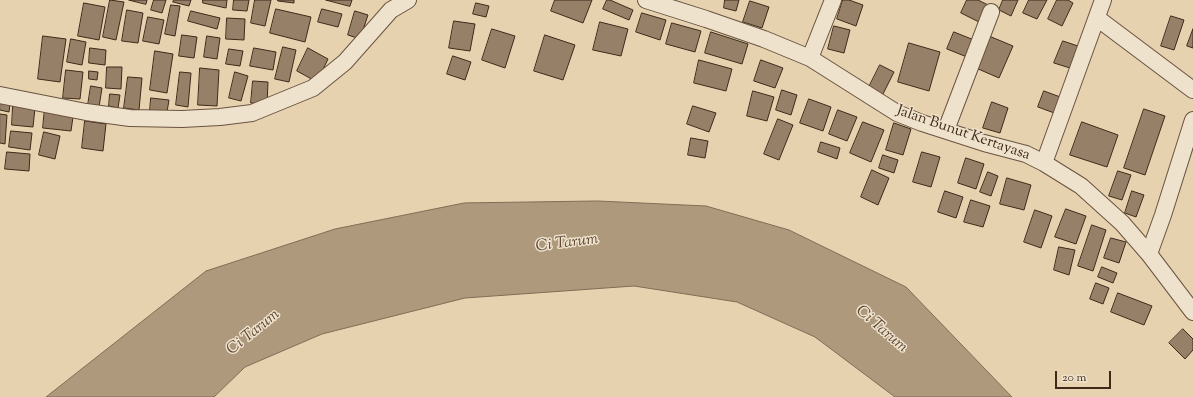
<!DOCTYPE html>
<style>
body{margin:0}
#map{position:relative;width:1193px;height:397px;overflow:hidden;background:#e7d2b0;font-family:"Sorts Mill Goudy",serif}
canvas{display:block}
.scale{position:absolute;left:1055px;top:371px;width:56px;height:18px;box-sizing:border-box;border:2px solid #3f291a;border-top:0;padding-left:5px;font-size:12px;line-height:14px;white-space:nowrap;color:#3f291a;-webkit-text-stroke:3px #efe2cc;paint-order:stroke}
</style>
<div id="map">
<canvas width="1193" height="397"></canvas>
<div class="scale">20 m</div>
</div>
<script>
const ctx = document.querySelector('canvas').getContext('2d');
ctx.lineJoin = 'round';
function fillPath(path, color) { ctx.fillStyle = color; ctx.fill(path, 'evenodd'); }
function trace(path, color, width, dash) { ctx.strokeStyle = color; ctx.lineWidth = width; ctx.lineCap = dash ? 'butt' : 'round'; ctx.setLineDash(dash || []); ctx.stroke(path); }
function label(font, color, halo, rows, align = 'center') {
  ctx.font = font + ' "Sorts Mill Goudy",serif'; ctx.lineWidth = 3; ctx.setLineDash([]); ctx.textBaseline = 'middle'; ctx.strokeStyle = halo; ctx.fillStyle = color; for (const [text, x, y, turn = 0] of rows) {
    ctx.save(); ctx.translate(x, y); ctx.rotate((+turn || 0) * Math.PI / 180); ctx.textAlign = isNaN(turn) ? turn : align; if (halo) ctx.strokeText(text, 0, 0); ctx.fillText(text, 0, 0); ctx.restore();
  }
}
const water = new Path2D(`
 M598,201L706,206L789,230L906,287L1012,397H895L815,337L737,302L634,286L465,298L322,334L245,367L214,397H46L206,271L335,229L464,203Z`);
fillPath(water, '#ae997d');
trace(water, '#826c55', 1);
const building = new Path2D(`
 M110,0L124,2L116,40L103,37Z
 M129,0H147L146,4Z
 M154,0H166L162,13L151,10Z
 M174,0H191L189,6L173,2Z
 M203,0H227L226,8L203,3Z
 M234,0H249L247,11L233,10Z
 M255,0H271L265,26L251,23Z
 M278,0H294V3L278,1Z
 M326,0H352L350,6Z
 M555,0H592L583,23L551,11Z
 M607,0H610L633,10L629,20L603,9Z
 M725,0H739L736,11L724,8Z
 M843,0H849L863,5L856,26L837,19Z
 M967,0H978L992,7L983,24L961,13Z
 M1003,0H1018L1011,16L999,10Z
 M1029,0H1047L1037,19L1023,13Z
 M1057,0H1068L1073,3L1062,26L1048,19Z
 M750,1L769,7L762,28L743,22Z
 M84,3L105,7L99,40L78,36Z
 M476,3L489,6L486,17L473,14Z
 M171,5L180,6L175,36L165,34Z
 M276,9L311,17L305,42L270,33Z
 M322,9L342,14L338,27L318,22Z
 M127,10L143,13L138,43L122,41Z
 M191,11L220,18L217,29L188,21Z
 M355,11L368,15L360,39L348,35Z
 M642,13L666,20L660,40L636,32Z
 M1171,16L1184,20L1174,50L1161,46Z
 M148,17L164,20L159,44L143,41Z
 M227,18L245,19L244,40L226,39Z
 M454,21L475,24L470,51L449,48Z
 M600,22L628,29L621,56L593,50Z
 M672,23L701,31L695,52L666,44Z
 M834,26L850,30L844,53L828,49Z
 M492,29L515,36L505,68L482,60Z
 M1193,29V48L1187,46Z
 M711,32L748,44L742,64L705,53Z
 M954,32L974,40L967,57L947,49Z
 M182,35L197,37L194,58L179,56Z
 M545,35L575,45L563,80L534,71Z
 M43,36L66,39L60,82L38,79Z
 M207,36L220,38L217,59L204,57Z
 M989,36L1013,46L999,78L976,68Z
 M71,39L86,42L82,65L67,62Z
 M1063,41L1078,46L1070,68L1054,63Z
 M909,43L940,52L929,91L898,82Z
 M283,47L296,50L289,82L275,79Z
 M90,48L106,50L105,65L89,63Z
 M254,48L276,52L273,70L250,66Z
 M308,48L328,59L317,82L297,71Z
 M229,49L243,51L240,66L226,64Z
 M155,51L173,54L167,93L150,90Z
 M453,56L471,62L465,80L447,74Z
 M699,60L732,69L726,91L694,83Z
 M761,60L783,68L775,88L754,81Z
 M880,65L894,72L881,98L867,91Z
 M107,67H122L121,89L106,88Z
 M200,68L219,70L217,106L198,105Z
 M66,70L83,72L80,99L63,98Z
 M89,71L98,72L97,80L89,79Z
 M180,72L191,73L188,107L176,105Z
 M235,72L248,76L241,101L229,98Z
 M128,77L142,78L139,110L124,108Z
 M253,81L268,82L267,104L251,103Z
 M91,86L102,88L99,107L88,105Z
 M782,90L797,95L791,115L776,110Z
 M753,91L774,97L767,121L747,116Z
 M1044,91L1063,98L1057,114L1038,107Z
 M110,94L120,95L118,108L109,106Z
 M151,98L169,100L167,112L150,111Z
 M809,99L831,107L823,131L800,123Z
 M0,102L10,104L9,112L0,110Z
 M992,102L1008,108L1000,133L983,128Z
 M13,106L35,108L33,127L12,125Z
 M693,106L716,113L709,132L687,124Z
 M45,107L74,110L71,131L43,128Z
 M1144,109L1165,116L1145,175L1124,168Z
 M838,110L857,117L847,141L829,134Z
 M0,114L7,115L5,144L0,143Z
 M778,119L793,125L779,160L764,154Z
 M85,121L106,124L103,151L82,148Z
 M863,122L884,130L871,162L850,153Z
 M1082,122L1118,135L1107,167L1070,155Z
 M894,123L911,129L903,155L886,150Z
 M11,131L32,133L30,150L9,147Z
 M44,132L60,136L55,159L39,155Z
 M691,138L708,141L705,158L688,155Z
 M821,142L840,148L837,159L818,152Z
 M7,152L30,154L29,171L5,169Z
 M922,152L940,157L931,187L913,182Z
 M883,155L898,160L894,173L879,168Z
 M966,158L984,164L976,189L958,183Z
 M872,170L889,178L878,205L861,197Z
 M1118,171L1131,175L1122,200L1109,196Z
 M988,172L998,176L991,196L980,192Z
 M1007,178L1031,185L1024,210L1000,204Z
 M945,191L963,197L956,218L938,212Z
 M1132,191L1144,195L1136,217L1125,213Z
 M971,200L990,206L983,227L964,222Z
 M1066,209L1086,216L1076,244L1055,237Z
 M1035,210L1052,216L1041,248L1024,242Z
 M1092,225L1106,230L1093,271L1078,266Z
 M1111,238L1126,242L1119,263L1104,258Z
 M1059,247L1075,250L1069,275L1054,270Z
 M1102,267L1117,273L1113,283L1098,277Z
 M1096,283L1109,288L1103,304L1090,299Z
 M1118,293L1152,306L1144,325L1111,312Z
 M1183,329L1193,339V350L1185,359L1169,343Z`);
fillPath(building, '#968168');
trace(building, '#3f291a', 1);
const street = new Path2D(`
 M646,0L706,19L764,39L810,58L897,113L922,123L984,143L1026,154L1044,163L1081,186L1122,223L1149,254L1193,312
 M1097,18L1193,90
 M810,58L833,0
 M0,95L86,112L130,118L182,119L220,117L252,113L313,88L345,62L391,10L408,0
 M946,130L991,12
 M1044,163L1103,0
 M1149,254L1163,215L1193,120`);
trace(street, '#695340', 18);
trace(street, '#efe2cc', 16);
label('15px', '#3f291a', '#efe2cc', [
 ["Jalan Bunut Kertayasa",963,134,19]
]);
label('italic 16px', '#5b4533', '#efe2cc', [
 ["Ci Tarum",567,244,-7],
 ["Ci Tarum",881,330,41],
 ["Ci Tarum",254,333,-39]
]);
</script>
